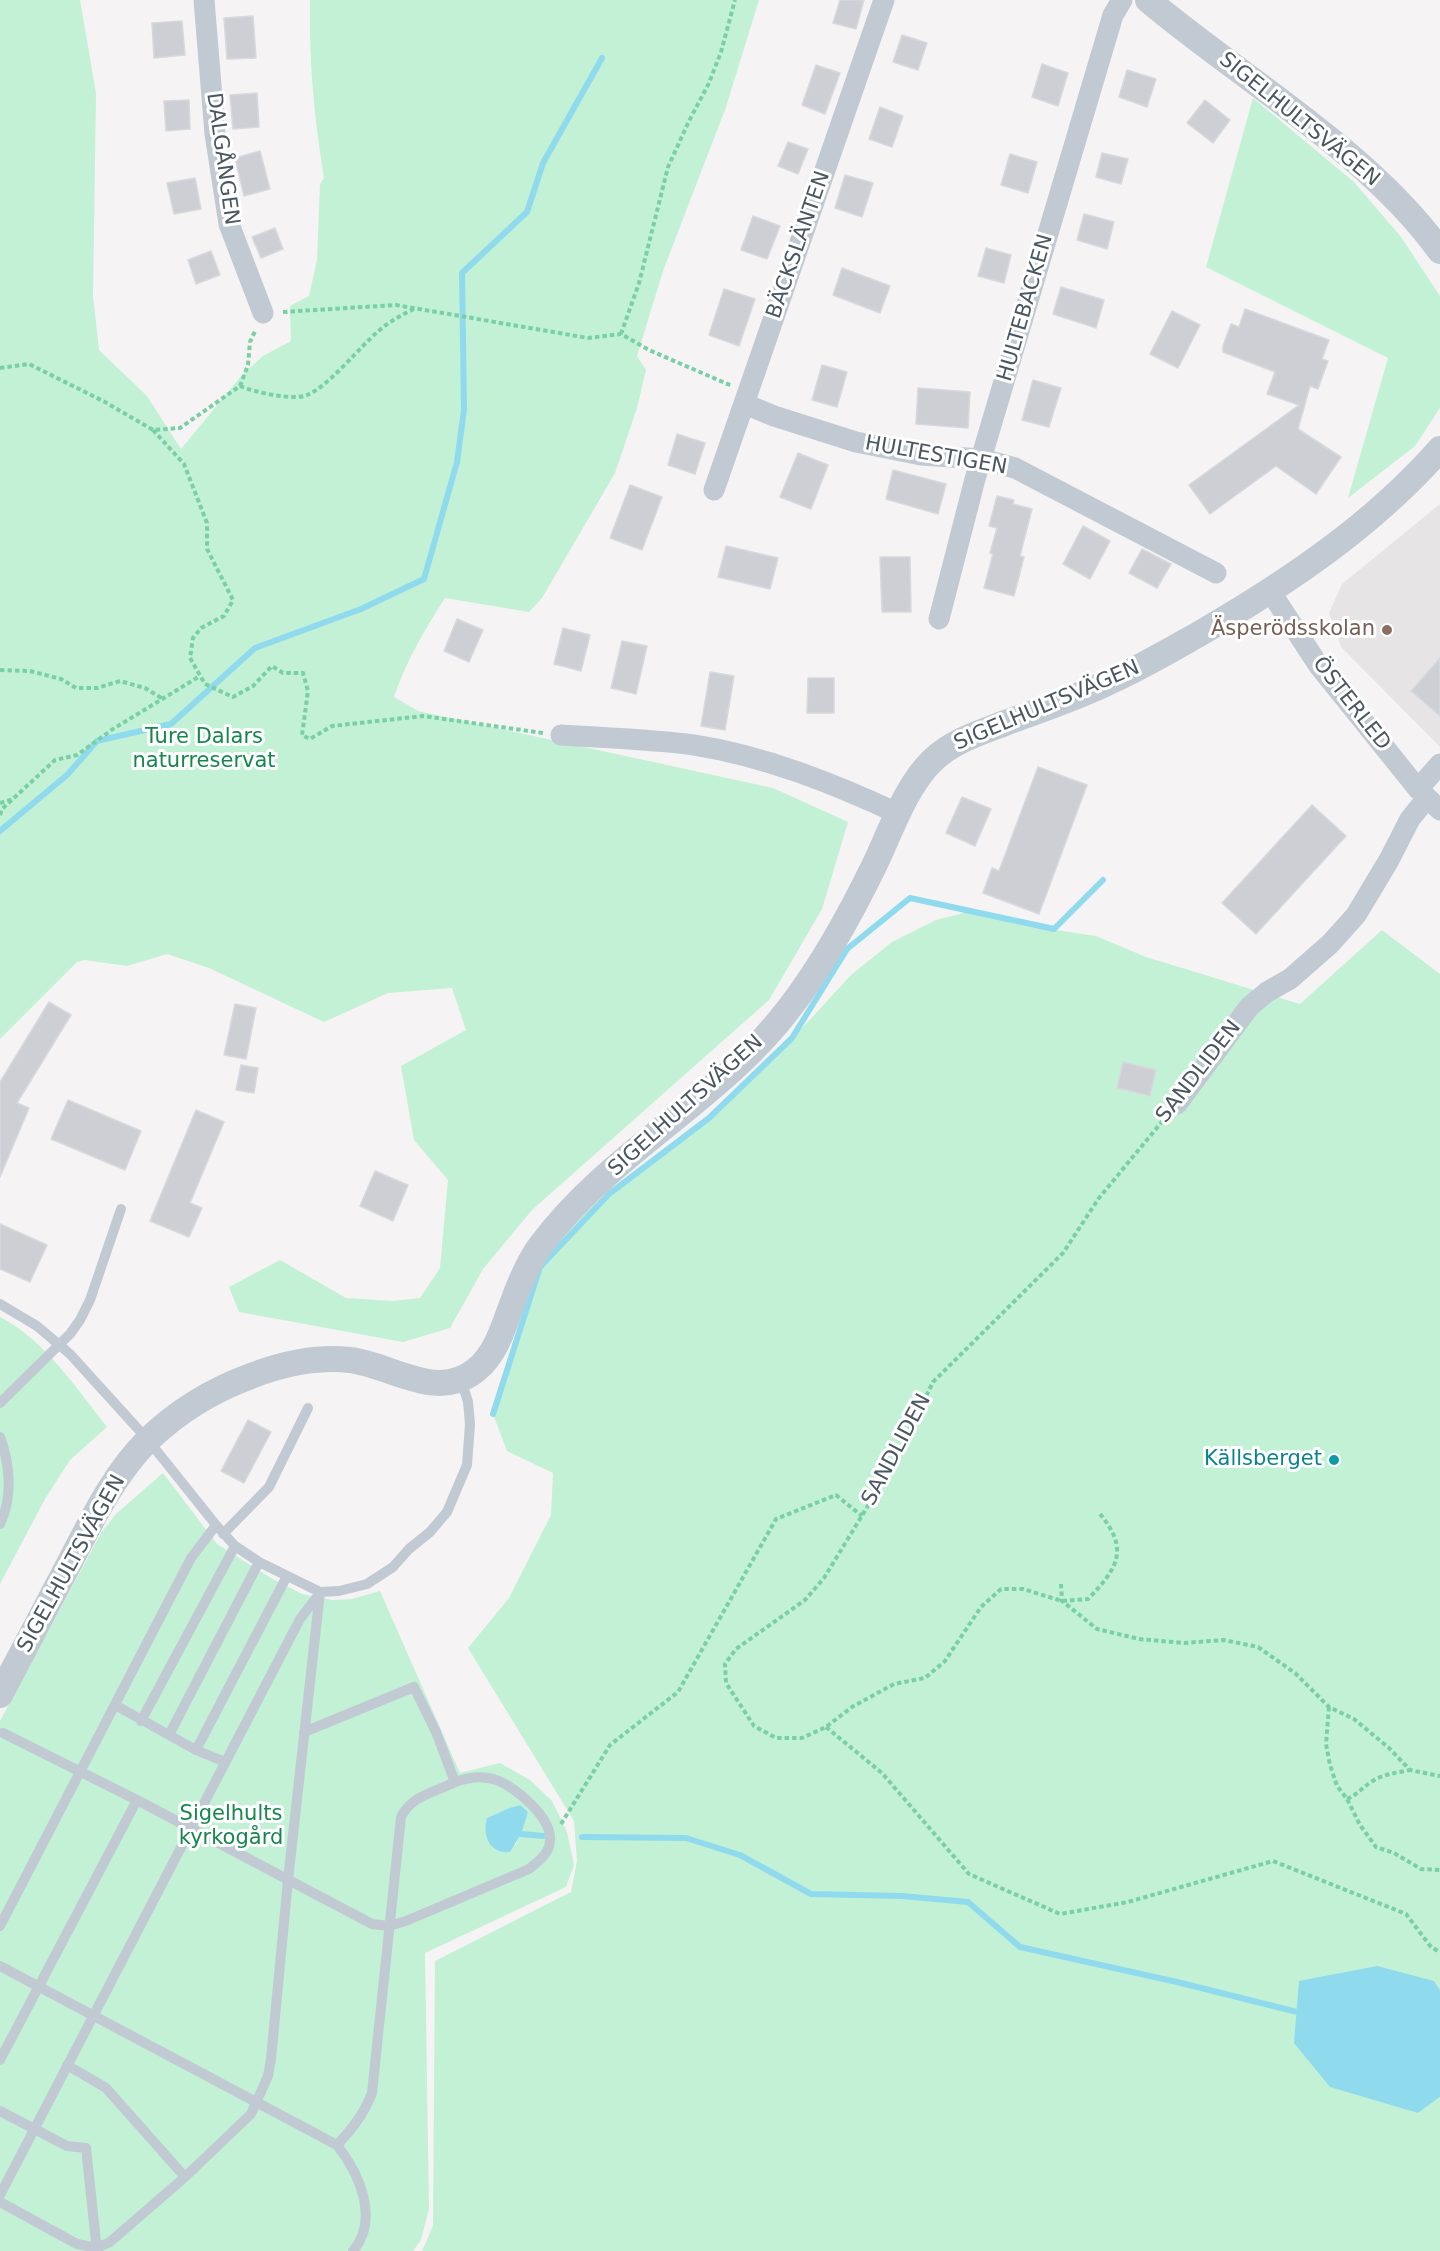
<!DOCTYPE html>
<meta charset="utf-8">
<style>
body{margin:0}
canvas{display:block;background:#f5f3f3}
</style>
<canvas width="1440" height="2251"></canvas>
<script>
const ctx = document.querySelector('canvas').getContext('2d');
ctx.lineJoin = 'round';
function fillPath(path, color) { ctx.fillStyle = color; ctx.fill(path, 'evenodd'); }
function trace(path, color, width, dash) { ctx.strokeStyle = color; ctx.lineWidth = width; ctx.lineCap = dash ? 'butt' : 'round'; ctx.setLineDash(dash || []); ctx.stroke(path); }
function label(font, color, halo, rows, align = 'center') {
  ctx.font = font + ' "DejaVu Sans",sans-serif'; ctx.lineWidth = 6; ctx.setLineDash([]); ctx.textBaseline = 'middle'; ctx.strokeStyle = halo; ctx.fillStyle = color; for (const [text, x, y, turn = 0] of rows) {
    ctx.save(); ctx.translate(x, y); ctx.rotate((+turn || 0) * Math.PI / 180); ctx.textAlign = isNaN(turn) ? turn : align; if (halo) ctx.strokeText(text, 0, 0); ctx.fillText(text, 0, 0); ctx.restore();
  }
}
fillPath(new Path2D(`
 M1440,504V747L1341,647L1329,613L1342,584Z`), '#e6e4e5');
fillPath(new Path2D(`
 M0,0H80L96,93L93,296L99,350L147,396L181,449L242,375L263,356L291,341L290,306L309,296L317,260L320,184L324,178C314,116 309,63 310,0H759L726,107L663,271L637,356L646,370L637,408L615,473L542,598L529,612L445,598C425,629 406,661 394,697L418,711L773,788L848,822L822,909L769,1000L532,1210L483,1269L450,1328L403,1342L239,1312L229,1287L280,1260L346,1298L393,1301L420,1298L440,1268L448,1180L414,1140L401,1066L466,1030L452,988L388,993L324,1022L209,968L167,954L127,966L85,960L77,962L0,1039Z
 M1253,98L1354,182L1401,237L1440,296V408L1415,446L1348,498L1388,358L1206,267Z
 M971,911L1029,926L1096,936L1146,957L1300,1004L1382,930L1440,974V1990L1434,1981L1418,2113L1440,2097V2251H422L433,2226L435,1961L571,1892L577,1861L574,1821L468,1648L509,1598L551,1515L553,1473L507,1451L493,1414L530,1291L546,1253L586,1210L692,1134L805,1025L851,975L892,942L936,920Z
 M0,1317C45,1340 76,1388 107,1427L70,1460L45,1499L0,1584Z
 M163,1473L217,1544L271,1578L302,1594L333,1600L352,1599L380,1591L460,1773L500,1763L530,1780L552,1801L567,1832L574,1865L566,1887L425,1953L429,2209L421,2240L413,2251H0V1721L101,1533L116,1514ZM520,1805L524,1825L515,1846L487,1818L509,1808Z`), '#c3f1d5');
fillPath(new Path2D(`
 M520,1805L528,1812L521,1834L510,1852C490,1854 482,1836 487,1818L509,1808Z
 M1377,1966L1434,1981L1440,1990V2097L1418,2113L1330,2087L1294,2043L1299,1981Z`), '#90daee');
trace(new Path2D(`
 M0,831L67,775L97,741L171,724L255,648L361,609L424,579L457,462L464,410L462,273L527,212L543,163L602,58
 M493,1414L540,1267L609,1194L709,1118L792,1038L847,949L910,898L1054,929L1103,880
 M521,1834L544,1836
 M582,1837L686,1838L740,1855L811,1894L902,1896L968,1902L1020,1947L1177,1982L1297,2012`), '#90daee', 6);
const building = new Path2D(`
 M840,0H864L856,29L833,23Z
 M253,16L256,58L227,59L224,18Z
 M182,21L185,55L154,58L152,23Z
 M902,35L927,43L918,70L893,62Z
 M1042,64L1068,73L1058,106L1032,97Z
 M816,65L840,73L825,114L802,105Z
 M1127,70L1156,79L1147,107L1119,97Z
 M257,93L259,127L233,129L230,95Z
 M189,100L190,129L166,131L164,101Z
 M1205,100L1230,120L1213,143L1187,123Z
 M880,107L903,116L892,147L869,139Z
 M788,142L808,149L798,174L778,166Z
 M260,151L270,189L244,196L235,158Z
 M1102,153L1128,159L1121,184L1096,177Z
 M1010,154L1037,162L1028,193L1001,185Z
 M845,175L873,183L862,217L835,208Z
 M195,178L201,209L174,214L167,183Z
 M1084,214L1114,222L1107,249L1077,240Z
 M753,216L780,226L767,259L741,250Z
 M275,228L283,249L261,258L252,237Z
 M986,248L1011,255L1004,283L978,276Z
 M211,251L220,275L196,284L188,260Z
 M842,268L890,286L880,313L833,295Z
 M1061,287L1104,300L1096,328L1053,314Z
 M724,289L755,299L739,346L709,335Z
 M1245,309L1329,340L1322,359L1328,361L1318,389L1310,386L1298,429L1341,457L1316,494L1276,466L1210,514L1189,485L1299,405L1267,394L1275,372L1223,352V346L1231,324L1239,327Z
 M1172,311L1200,325L1178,368L1150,354Z
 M822,365L847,372L837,407L812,400Z
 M1033,380L1061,388L1049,427L1022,420Z
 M918,388L970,392L968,428L916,424Z
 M677,434L705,443L695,474L668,465Z
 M798,453L828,465L811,509L780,497Z
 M893,470L946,484L938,514L886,499Z
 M630,485L662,497L642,550L610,538Z
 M997,496L1014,500L1013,504L1032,509L1020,556L1024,557L1014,596L984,588L993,554L990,553L997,528L989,526Z
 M1083,526L1110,541L1090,579L1063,564Z
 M726,546L778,558L770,589L718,577Z
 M1142,549L1171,564L1157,588L1129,573Z
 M880,557H910L911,612H882Z
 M457,619L483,630L469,662L444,651Z
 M563,628L590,635L581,671L554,664Z
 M622,641L647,646L636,694L611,688Z
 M1440,658V716L1411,691Z
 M710,672L734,676L725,730L701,726Z
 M808,678H834V713H807Z
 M1038,767L1087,785L1039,914L983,893L992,868L999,871Z
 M962,797L991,809L975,846L946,833Z
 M1312,805L1346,836L1256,934L1222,903Z
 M49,1002L71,1015L17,1103L29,1108L0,1177V1082Z
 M235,1004L256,1008L246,1059L224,1055Z
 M1123,1062L1156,1070L1150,1096L1117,1088Z
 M241,1065L258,1068L254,1093L236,1090Z
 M68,1100L141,1131L125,1170L51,1139Z
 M196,1110L224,1122L190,1203L202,1208L189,1237L150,1221Z
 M375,1171L408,1185L393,1221L360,1206Z
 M0,1224L47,1245L30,1282L0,1269Z
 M248,1420L271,1432L244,1483L221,1471Z`);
fillPath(building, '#cdcfd5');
trace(building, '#d7d9de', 1.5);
trace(new Path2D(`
 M283,312L396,305L588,338L621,334L649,350L732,386
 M621,334L639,283L668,167L689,121L709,83L721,52L735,0
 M0,368L29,364L105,402L153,430L180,428L240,386L248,365L250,342L256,329
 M240,386C253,392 294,401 307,395C327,387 353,355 369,340C382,326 397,317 414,309
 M153,430L184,464L207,523V549L233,600L224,616L201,628L193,638L190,658L205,684L233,697L253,686L272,666L283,673H303L308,691L302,735L310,739L332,726L423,716L543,733
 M0,670L30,671L61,679L76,688H97L120,681L145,688L163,699
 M0,803L14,799
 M0,815L2,809L55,760L77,755L113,729L200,676
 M1100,1514C1130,1550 1117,1569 1088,1599L1062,1601L1023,1589H1001L981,1607L945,1661L925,1678L894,1684L852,1707L826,1727L802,1738H776L754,1726L726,1683L725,1664L736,1649L805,1600L824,1578L891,1468L933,1382L1063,1253L1099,1198L1165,1118
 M1061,1584L1062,1601L1097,1629L1139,1639L1184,1643L1224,1640L1258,1647L1295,1673L1329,1707L1354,1719L1389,1748L1410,1770L1440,1776
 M1329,1707L1326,1744L1330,1765L1337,1786L1347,1799L1360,1825L1376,1847L1394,1853L1421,1869L1440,1870
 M826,1727L882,1773L969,1874L1060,1914L1128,1902L1273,1861L1406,1914L1431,1947L1440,1952
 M1347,1799C1358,1794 1362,1788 1371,1782C1383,1774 1396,1773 1410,1770
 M561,1824L610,1745L678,1692L776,1519L836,1495L862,1516`), '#7ad0a6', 4, [4.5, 3]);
trace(new Path2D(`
 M0,1304L37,1326L70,1354L148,1440L216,1525
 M0,1403L70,1334L80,1320L90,1300L121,1209
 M0,1437C10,1464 13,1497 0,1524
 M223,1534L269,1487L308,1408
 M115,1705L196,1750L225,1762
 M141,1721L235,1546
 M169,1735L259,1562
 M196,1750L287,1576
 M137,1800L372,1924L389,1926L406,1921L529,1869C539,1861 550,1853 550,1840C552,1818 515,1786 496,1780C483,1775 469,1777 455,1782L436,1732L414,1687L304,1732
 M0,1926L191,1558L216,1525L235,1546L259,1562L320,1592L339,1591L367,1584L393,1567L409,1549L430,1532L447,1512L467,1465L470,1424L468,1402L461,1379
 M0,1966L337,2145C352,2129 364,2114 372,2093L401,1817C411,1796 435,1792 455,1782
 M0,2060L137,1800L3,1733
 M67,2065L106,2088L185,2177
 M0,2111L67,2146L86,2148L97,2251
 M337,2145C359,2173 380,2219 353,2251
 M0,2195L300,1619L320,1593
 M0,2202L77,2244L97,2248L110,2242L185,2177L251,2114L268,2076L271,2059L288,1880L320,1592`), '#c1cad2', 10);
trace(new Path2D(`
 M204,0L215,134L229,224L263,313
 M745,404L774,416L856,442L921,455L982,459L1015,468L1216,573
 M714,490L884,0
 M1270,591L1319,666L1418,789L1440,810
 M939,619L975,479L1113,15L1122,0
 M561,735C605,738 650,739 694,745C765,756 835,784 899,814
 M1418,789L1440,764
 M1177,1104L1249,1007L1267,992L1290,979L1330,944L1356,915L1389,860L1410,819L1427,798`), '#c1cad2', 21);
trace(new Path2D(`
 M1148,0C1242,79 1368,151 1440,251
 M0,1695C24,1650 47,1605 71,1560C93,1518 114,1474 148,1440C177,1412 213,1390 251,1376C281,1364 318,1356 350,1360C392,1365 437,1402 476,1370C498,1352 504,1324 514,1299C521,1280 529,1261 541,1245C610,1152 722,1099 791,1006C824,963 850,915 874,866C890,833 906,785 933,760C953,741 979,733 1005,723C1040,710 1076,698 1109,682C1140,668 1169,651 1199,634C1287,583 1372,526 1440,449`), '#c1cad2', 26);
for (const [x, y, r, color] of [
 [1387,630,6,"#8d6e63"],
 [1334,1460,6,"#0f9aa8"]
]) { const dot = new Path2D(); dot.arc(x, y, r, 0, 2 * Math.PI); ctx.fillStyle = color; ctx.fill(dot); trace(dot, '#fff', 2); }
label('21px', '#4a5661', '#fff', [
 ["SIGELHULTSVÄGEN",1299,120,39],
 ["DALGÅNGEN",222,159,82],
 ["BÄCKSLÄNTEN",799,245,-71],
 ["HULTEBACKEN",1026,308,-74],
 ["HULTESTIGEN",936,456,10],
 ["ÖSTERLED",1351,704,52],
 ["SIGELHULTSVÄGEN",1047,706,-23],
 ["SANDLIDEN",1199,1072,-52],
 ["SIGELHULTSVÄGEN",686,1106,-42],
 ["SANDLIDEN",897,1450,-62],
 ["SIGELHULTSVÄGEN",72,1564,-61]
]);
label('21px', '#785e54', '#fff', [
 ["Äsperödsskolan",1375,630]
], 'right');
label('21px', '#17864f', '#fff', [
 ["Ture Dalars",204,738],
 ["naturreservat",204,762],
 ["Sigelhults",231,1815],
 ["kyrkogård",231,1839]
]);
label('21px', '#0d838f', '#fff', [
 ["Källsberget",1322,1460]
], 'right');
</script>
